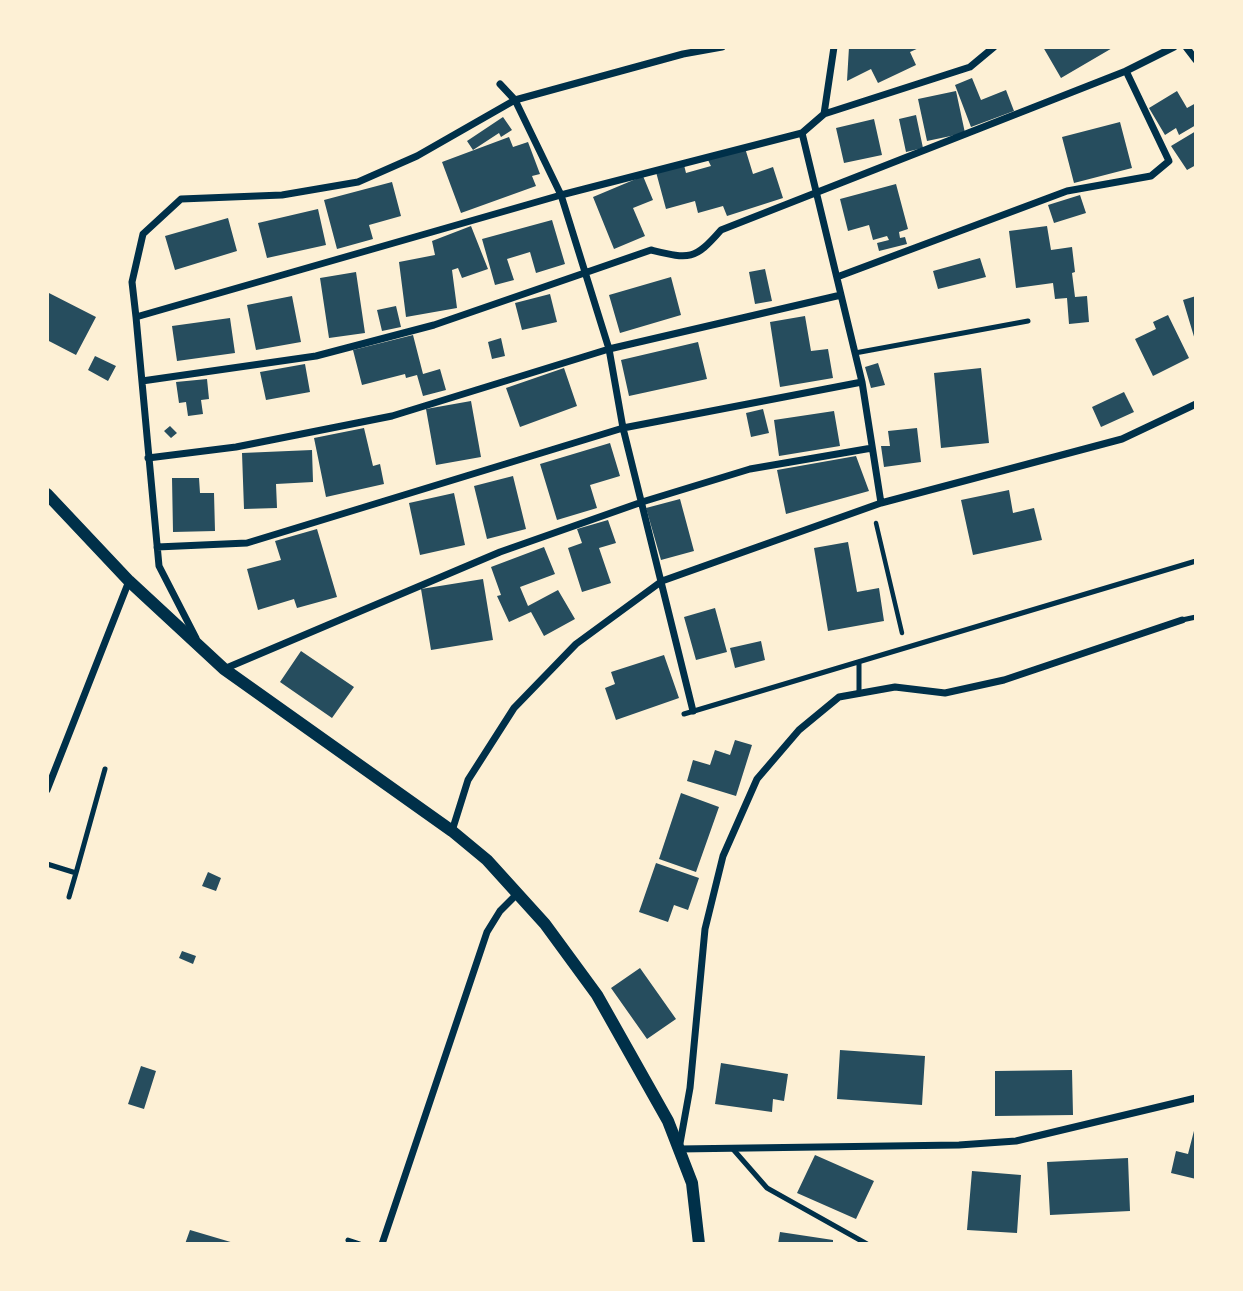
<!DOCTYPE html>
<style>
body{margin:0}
#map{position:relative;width:1243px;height:1291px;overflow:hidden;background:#fdf0d5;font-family:Montserrat,sans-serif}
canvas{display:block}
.frame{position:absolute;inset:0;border:49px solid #fdf0d5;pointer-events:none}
</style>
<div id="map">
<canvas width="1243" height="1291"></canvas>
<div class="frame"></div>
</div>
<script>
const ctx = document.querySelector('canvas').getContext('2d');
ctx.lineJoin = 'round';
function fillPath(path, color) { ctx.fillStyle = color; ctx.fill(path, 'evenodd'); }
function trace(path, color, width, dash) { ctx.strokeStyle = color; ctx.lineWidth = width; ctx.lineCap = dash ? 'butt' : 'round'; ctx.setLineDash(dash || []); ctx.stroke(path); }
fillPath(new Path2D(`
 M849,47H921L910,52L916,65L878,83L871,69L847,81Z
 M1043,47H1114L1061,78Z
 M972,78L981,100L1006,90L1014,111L971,127L955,85Z
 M956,91L965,133L927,141L918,99Z
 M1177,91L1187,108L1196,103V125L1179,135L1176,128L1165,135L1149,108Z
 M916,115L923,148L906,152L899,119Z
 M503,117L512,130L501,137L499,133L473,150L467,141Z
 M874,119L882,155L844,163L836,128Z
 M1120,122L1132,168L1074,183L1062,137Z
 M1196,131V165L1187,170L1171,146Z
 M509,137L513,147L528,142L540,174L532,176L536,186L461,213L442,162Z
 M745,148L753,174L773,167L783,198L727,216L723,206L698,213L695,201L666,209L656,172L684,165L686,173L711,166L708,160Z
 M643,176L653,200L633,208L645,236L614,249L593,197Z
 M392,182L401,216L369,225L373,239L337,249L324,200Z
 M896,184L908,229L899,232L900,238L905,237L907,244L879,251L877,243L889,240L887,236L873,240L869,225L848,231L840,199Z
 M1080,195L1086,213L1054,223L1048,205Z
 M318,209L326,245L267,258L258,223Z
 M228,218L237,251L175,270L165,236Z
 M552,220L565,264L536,273L530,252L507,259L514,280L495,285L482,239Z
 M471,226L488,269L462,278L458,268L452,270L457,308L406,317L399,262L435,255L432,241Z
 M1047,226L1051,250L1072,247L1075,272L1072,273L1075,297L1087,296L1089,322L1069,324L1067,298L1055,299L1053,283L1016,288L1009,231Z
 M980,258L986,277L938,289L933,271Z
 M765,269L772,301L755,304L749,272Z
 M356,272L365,333L329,338L320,278Z
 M671,277L681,315L620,333L609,295Z
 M47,292L96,317L76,355L47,340Z
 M550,294L557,322L522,330L515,303Z
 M292,296L301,342L256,350L247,305Z
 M1196,296V340H1195L1183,300Z
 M396,306L401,327L382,331L377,310Z
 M1168,315L1189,358L1153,376L1135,339L1156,329L1153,322Z
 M805,316L811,351L828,349L833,378L780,387L770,322Z
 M230,318L235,353L177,361L172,326Z
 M413,335L423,374L440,369L446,390L423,396L417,375L406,378L405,374L362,385L353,350Z
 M501,338L505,356L492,359L488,342Z
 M698,342L707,379L629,396L621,360Z
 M95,356L116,366L108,381L88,370Z
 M878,363L885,385L871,388L865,367Z
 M305,364L310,392L266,400L260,372Z
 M564,368L577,406L520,427L506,388Z
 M981,368L989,443L941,448L934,373Z
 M207,379L209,399L201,400L203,414L188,416L186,402L179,403L176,382Z
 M1124,392L1134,412L1101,427L1092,407Z
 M471,401L481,457L436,465L426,409Z
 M763,409L769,433L751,437L746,413Z
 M834,411L840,446L779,456L774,420Z
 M170,426L177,433L171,438L164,431Z
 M364,428L373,466L380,464L384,484L326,497L314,438Z
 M917,428L921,462L884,467L881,446H890L888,431Z
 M610,443L620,476L590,485L597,508L557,520L540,464Z
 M312,450L313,482L276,484L277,508L244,509L242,453Z
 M856,456L869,491L786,514L777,470Z
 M513,476L526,529L487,539L474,486Z
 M172,478H199L200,493H214L215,531L173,532Z
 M1009,490L1013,513L1034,508L1042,540L973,555L961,500Z
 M454,493L465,545L420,555L409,503Z
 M680,499L694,551L661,560L646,508Z
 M608,520L616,543L599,548L611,583L582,592L568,548L582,543L577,529Z
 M317,529L337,597L297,608L294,599L258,610L247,569L281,560L275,541Z
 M848,542L857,592L879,588L884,621L828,631L814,548Z
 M544,547L555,574L520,587L528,606L558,590L575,619L544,636L531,612L509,622L497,596L501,595L491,567Z
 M483,579L493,640L431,650L421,589Z
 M715,608L727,652L696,660L684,617Z
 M761,641L765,660L735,668L730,648Z
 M301,651L354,687L332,718L280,682Z
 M664,655L679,698L616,720L605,688L615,684L611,672Z
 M735,740L752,745L736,796L687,781L693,760L710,765L715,750L730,755Z
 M681,793L719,807L696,872L659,859Z
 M656,863L699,878L688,910L674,905L668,922L639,912Z
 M208,872L221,878L216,891L202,886Z
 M182,951L196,956L193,964L179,958Z
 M640,968L676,1019L647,1039L611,988Z
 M840,1050L925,1056L922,1105L837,1099Z
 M721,1063L788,1074L784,1101L773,1099L772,1112L715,1104Z
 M141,1066L156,1071L144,1109L128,1104Z
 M1072,1070L1073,1115L995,1116V1071Z
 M1195,1127H1196V1179L1171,1173L1176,1151L1188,1154Z
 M815,1155L874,1181L856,1219L797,1193Z
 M1128,1158L1130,1211L1050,1215L1047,1162Z
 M972,1171L1021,1175L1017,1233L967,1230Z
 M190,1230L234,1243L233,1244H185Z
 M780,1232L833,1240V1244H778Z`), '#264d5e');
trace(new Path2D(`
 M876,523L902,633`), '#003049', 4.5);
trace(new Path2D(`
 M855,353L1028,321
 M1182,620L1196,617
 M859,694V662
 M684,714L1196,561
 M47,864L76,873L69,897
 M76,873L105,769
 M732,1148L767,1188L867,1244
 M348,1240L360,1244`), '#003049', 5);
trace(new Path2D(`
 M1186,47L1196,60
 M500,84L515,100L561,195L609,349L623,428L693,711
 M824,114L834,47
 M802,133L862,382L881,503
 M837,277L1067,191L1151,176L1169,161L1126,71L1174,47
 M136,317L132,282L143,234L181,199L282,195L358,182L417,156L515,100L683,54L722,47
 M142,381L316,356L434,325L651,250C689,259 694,261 721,230L1126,71
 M148,458L236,447L392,416L609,349L841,295
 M157,547L247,543L623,428L862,382
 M1182,620L1004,680L945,693L895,687L839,697L799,730L757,779L723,856L705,929L690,1088L679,1149L959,1145L1016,1141L1196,1098
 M196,638L159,566L136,317L561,195L802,133L824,114L970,67L994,47
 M224,669L500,552L642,502L750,469L872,448
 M47,790L129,581
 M452,831L468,780L514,708L576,644L662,581L881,503L1122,439L1196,404
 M382,1244L487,932L500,911L518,893`), '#003049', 7);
trace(new Path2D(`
 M47,494L129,581L224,669L452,831L487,860L545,924L597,995L668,1121L692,1183L699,1244`), '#003049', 12);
</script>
